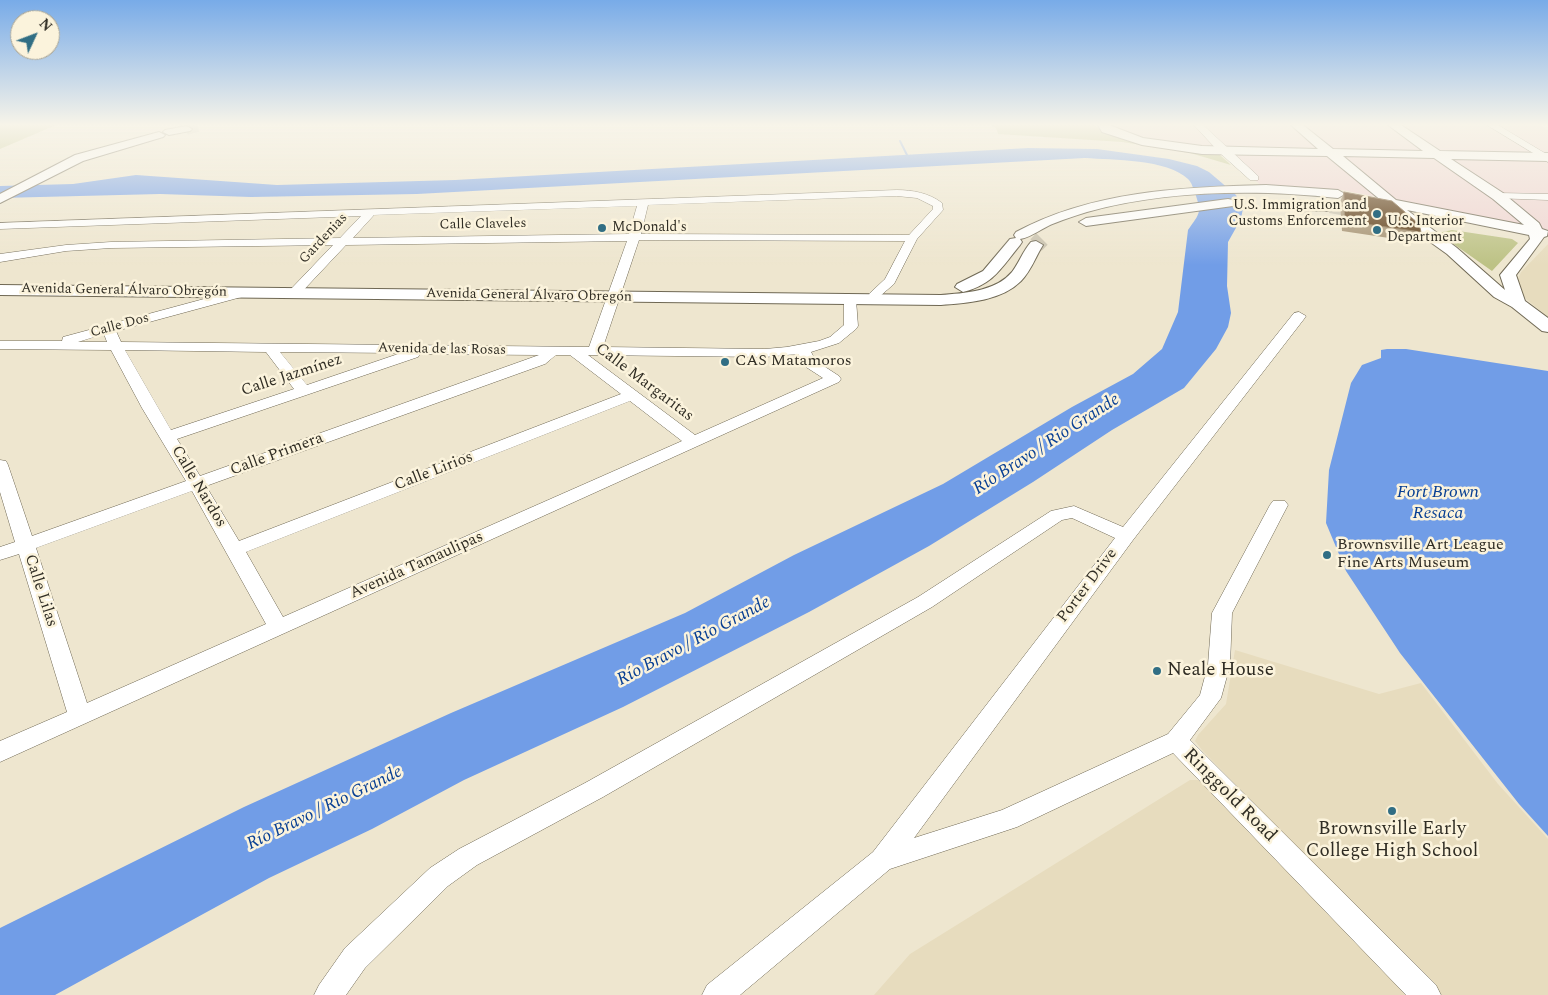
<!DOCTYPE html>
<meta charset="utf-8">
<style>
body{margin:0}
#map{position:relative;width:1548px;height:995px;overflow:hidden;background:#eee6cf;font-family:Spectral,serif}
canvas{display:block}
.north{position:absolute;left:10px;top:10px;width:50px;height:50px;box-sizing:border-box;background:#fbf3dc;border:1px solid #aaa492;border-radius:50%;rotate:47deg;font-size:14px;font-weight:700;line-height:20px;text-align:center;color:#302d24}
.north::after{content:'';display:block;margin:auto;width:18px;height:22px;background:#316e84;clip-path:polygon(50% 0,100% 100%,50% 72%,0 100%)}
</style>
<div id="map">
<canvas width="1548" height="995"></canvas>
<div class="north">N</div>
</div>
<script>
const ctx = document.querySelector('canvas').getContext('2d');
ctx.lineJoin = 'round';
function fillPath(path, color) { ctx.fillStyle = color; ctx.fill(path, 'evenodd'); }
function trace(path, color, width, dash) { ctx.strokeStyle = color; ctx.lineWidth = width; ctx.lineCap = dash ? 'butt' : 'round'; ctx.setLineDash(dash || []); ctx.stroke(path); }
function label(font, color, halo, rows, align = 'center') {
  ctx.font = font + ' Spectral,serif'; ctx.lineWidth = 5; ctx.setLineDash([]); ctx.textBaseline = 'middle'; ctx.strokeStyle = halo; ctx.fillStyle = color; for (const [text, x, y, turn = 0] of rows) {
    ctx.save(); ctx.translate(x, y); ctx.rotate((+turn || 0) * Math.PI / 180); ctx.textAlign = isNaN(turn) ? turn : align; if (halo) ctx.strokeText(text, 0, 0); ctx.fillText(text, 0, 0); ctx.restore();
  }
}
fillPath(new Path2D(`
 M1097,125H1540L1548,130V231L1342,190L1262,186L1221,153L1107,131Z`), '#f0d5d3');
fillPath(new Path2D(`
 M1548,244V317L1526,299L1518,289L1517,281L1521,272Z
 M1235,650L1379,694L1421,683L1498,784L1548,839V995H1442L1202,750L1195,741L1198,735L1226,704Z
 M1190,780H1200L1411,995H874L910,954Z`), '#e7dcbe');
fillPath(new Path2D(`
 M0,125H56L0,149Z
 M991,125H1094L1109,134L1129,140L1220,155L1231,165L1190,153L1122,142L998,134L996,128Z
 M1452,230L1512,239L1518,243L1492,271L1438,233Z`), '#bdc285');
fillPath(new Path2D(`
 M1028,148L1097,149L1169,159L1197,166L1209,172L1236,195L1243,208L1241,219L1228,242L1227,286L1231,313L1228,327L1216,349L1184,388L1112,430L1033,482L929,546L809,612L623,707L464,780L372,829L269,878L55,995H0V928L244,807L451,713L685,613L794,555L943,484L1072,407L1133,374L1162,349L1178,312L1188,230C1200,213 1202,213 1195,193C1193,188 1192,183 1188,179C1167,159 1113,160 1085,158L417,194L251,197L160,194L0,198V186L73,184L136,175L277,185L455,180Z
 M1387,349H1406L1548,371V836L1519,804L1400,653L1346,571L1326,523L1329,470L1351,383L1362,365L1381,358V350Z`), '#719de7');
trace(new Path2D(`
 M900,141L908,157`), '#719de7', 2);
trace(new Path2D(`
 M186,129L201,125
 M1298,205L1310,207
 M1330,207L1371,214`), '#c8c1ad', 12, [12, 6]);
trace(new Path2D(`
 M1036,245L1042,239`), '#c8c1ad', 16, [16, 8]);
const minor = new Path2D(`
 M1194,125H1203L1258,176V180H1250L1220,153Z
 M1487,125H1498L1548,155V162Z
 M897,190C913,190 929,193 942,203L943,210L917,239L894,284L879,297H871L869,294L885,279L905,241L639,240L603,347L765,349L787,347L819,341L830,337L844,325V300L850,296L856,300L858,326L856,329L839,343L811,352L816,361L839,376L841,379L839,382L0,762V741L67,712L19,554L0,560V547L15,542L0,492V460L6,461L8,465L32,536L186,481L142,408L111,350L0,349V341H62L63,337L241,289L245,290L247,293L245,296L116,331L121,342L589,347L627,241L346,245L298,296H290L288,293L290,290L333,245L111,248L66,251L0,262V254L66,245L111,242L340,238L361,216L0,229V223ZM897,196L917,198L933,206V209L909,235L641,234L648,205ZM637,206L629,234L353,238L374,215ZM104,334L107,342H78ZM125,350L266,352L294,389L171,430ZM280,352L401,353L307,385ZM420,354L539,355L200,476L177,439L418,357ZM798,354L806,367L823,378L695,435L588,355L765,357ZM556,355H570L621,394L239,541L206,486L545,364ZM630,401L682,441L283,617L246,552ZM192,491L266,624L87,703L36,548Z
 M1498,193L1548,194V200L1494,198L1493,196Z
 M1299,312L1306,316L1304,319L1133,540L914,838L1002,810L1168,734L1200,695L1208,665L1212,613L1270,505L1273,501H1285L1288,505L1232,613L1230,665L1221,698L1190,740L1436,985L1441,995H1406L1173,753L1017,827L890,869L740,995H702L707,985L873,852L1115,538L1072,518L1062,520L932,607L603,797L477,865L448,886L365,968L346,995H314L319,985L345,948L430,868L459,849L585,783L918,597L1051,511L1074,506L1123,527L1294,313Z`);
const major = new Path2D(`
 M1098,125H1109L1143,138L1202,146L1318,149L1291,125H1303L1333,149L1423,151L1388,125H1401L1440,151L1548,153V161L1451,159L1503,193L1539,223L1542,229L1548,231L1547,236L1544,237L1516,275L1525,301L1548,318V332L1542,331L1512,307L1494,297L1447,254L1405,224L1377,197L1327,156L1202,154L1142,145L1102,132ZM1343,156L1434,158L1493,199L1524,225L1396,200ZM1407,210L1529,235L1530,239L1500,275L1505,290L1457,248Z
 M186,126L192,129L190,131L169,135L163,132L165,130Z
 M159,132L165,135L163,137L83,161L0,203V194L75,155Z
 M1266,185L1338,190L1345,194L1338,198C1259,189 1165,190 1087,212C1077,215 1065,219 1055,223C1043,227 1033,237 1020,239L1022,242L1020,245C1001,268 994,284 963,292L955,287L957,284L983,271L1010,239L1016,238L1014,235L1016,232C1092,191 1181,187 1266,185Z
 M1228,199L1233,200L1235,203L1233,206L1086,226L1079,222L1086,218Z
 M1310,203H1328L1335,207L1328,211L1305,210L1303,207L1305,204Z
 M1036,241L1043,245C1036,256 1031,271 1021,281C1001,301 967,303 941,305L0,295V285L941,295C964,293 995,292 1012,272C1019,263 1023,251 1031,242Z`);
trace(minor, '#6f6854', 1);
trace(major, '#6f6854', 2);
fillPath(minor, '#fff');
fillPath(major, '#fff');
fillPath(new Path2D(`
 M1344,192L1421,232L1416,242L1342,231L1340,202Z`), '#a28e6e');
const building = new Path2D(`
 M1344,192L1392,201L1419,224L1421,232L1345,221Z`);
fillPath(building, '#57350e');
trace(building, '#846a48', 1);
const sky = ctx.createLinearGradient(0, 0, 0, 265);
sky.addColorStop(0, '#78abe8');
sky.addColorStop(0.47, '#f7f4e9');
sky.addColorStop(1, '#f7f4e900');
ctx.fillStyle = sky;
ctx.fillRect(0, 0, 1548, 265);
for (const [x, y, r, color] of [
 [1377,214,5,"#316e84"],
 [602,228,5,"#316e84"],
 [1377,230,5,"#316e84"],
 [725,362,5,"#316e84"],
 [1327,555,5,"#316e84"],
 [1157,671,5,"#316e84"],
 [1392,811,5,"#316e84"]
]) { const dot = new Path2D(); dot.arc(x, y, r, 0, 2 * Math.PI); ctx.fillStyle = color; ctx.fill(dot); trace(dot, '#fbf3dc', 2); }
label('14px', '#302d24', '#fbf3dc', [
 ["U.S. Immigration and",1367,206,"right"],
 ["Customs Enforcement",1367,222,"right"],
 ["U.S. Interior",1387,222],
 ["Department",1387,238],
 ["McDonald's",612,228]
], 'left');
label('14px', '#302d24', '#fbf3dc', [
 ["Calle Claveles",483,225,-1],
 ["Gardenias",324,239,-47],
 ["Avenida General Álvaro Obregón",124,291,1],
 ["Avenida General Álvaro Obregón",529,296,1],
 ["Calle Dos",120,326,-15],
 ["Avenida de las Rosas",442,350,1]
]);
label('16px', '#302d24', '#fbf3dc', [
 ["CAS Matamoros",735,362],
 ["Brownsville Art League",1337,546],
 ["Fine Arts Museum",1337,564]
], 'left');
label('16px', '#302d24', '#fbf3dc', [
 ["Calle Jazmínez",292,376,-18],
 ["Calle Margaritas",644,383,37],
 ["Calle Primera",277,455,-20],
 ["Calle Lirios",434,472,-21],
 ["Calle Nardos",198,487,59],
 ["Avenida Tamaulipas",417,566,-24],
 ["Porter Drive",1088,586,-53],
 ["Calle Lilas",40,591,72]
]);
label('italic 18px', '#083f93', '#fbf3dc', [
 ["Río Bravo / Rio Grande",1047,445,-33],
 ["Fort Brown",1438,493],
 ["Resaca",1438,514],
 ["Río Bravo / Rio Grande",694,642,-28],
 ["Río Bravo / Rio Grande",325,809,-26]
]);
label('19px', '#302d24', '#fbf3dc', [
 ["Neale House",1167,671],
 ["Brownsville Early",1392,830,"center"],
 ["College High School",1392,852,"center"]
], 'left');
label('19px', '#302d24', '#fbf3dc', [
 ["Ringgold Road",1229,796,45]
]);
</script>
